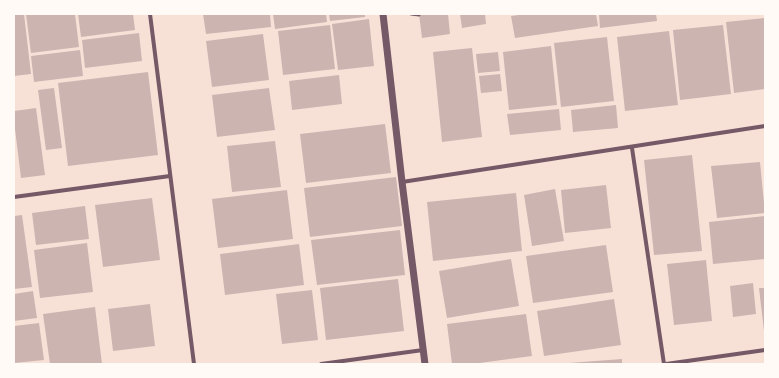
<!DOCTYPE html>
<style>
body{margin:0}
#map{position:relative;width:779px;height:378px;overflow:hidden;background:#f7e1d7;font-family:"Times New Roman",serif}
canvas{display:block}
.frame{position:absolute;inset:0;border:15px solid #fffaf5;pointer-events:none}
</style>
<div id="map">
<canvas width="779" height="378"></canvas>
<div class="frame"></div>
</div>
<script>
const ctx = document.querySelector('canvas').getContext('2d');
ctx.lineJoin = 'round';
function fillPath(path, color) { ctx.fillStyle = color; ctx.fill(path, 'evenodd'); }
function trace(path, color, width, dash) { ctx.strokeStyle = color; ctx.lineWidth = width; ctx.lineCap = dash ? 'butt' : 'round'; ctx.setLineDash(dash || []); ctx.stroke(path); }
fillPath(new Path2D(`
 M14,14H24L31,74L14,76Z
 M26,14H75L79,47L31,53Z
 M78,14H133L135,30L81,37Z
 M203,14H270L271,27L206,34Z
 M273,14H326L327,22L275,29Z
 M329,14H365V17L330,21Z
 M419,14H448L450,34L422,38Z
 M460,14H485L486,24L462,28Z
 M527,14H596L598,26L515,38L511,16Z
 M599,14H656L657,21L600,28Z
 M765,18V89L734,93L726,22Z
 M369,19L374,66L338,70L332,24Z
 M330,25L335,69L283,75L278,31Z
 M723,25L731,94L680,100L673,30Z
 M669,31L678,105L625,111L617,37Z
 M139,33L142,61L85,68L82,40Z
 M263,34L269,80L212,87L206,41Z
 M607,37L614,101L561,107L554,43Z
 M551,46L557,105L509,110L503,52Z
 M472,48L482,137L442,142L433,52Z
 M80,50L83,76L34,82L31,56Z
 M498,52L500,71L478,73L476,54Z
 M148,72L158,155L68,166L58,83Z
 M500,74L502,91L481,93L479,76Z
 M339,75L342,104L292,110L289,81Z
 M54,88L62,148L46,150L38,90Z
 M269,88L275,130L217,137L212,95Z
 M616,105L618,128L573,132L571,110Z
 M36,108L45,175L21,178L14,121V111Z
 M559,109L561,130L510,135L507,114Z
 M385,124L391,173L306,183L300,134Z
 M275,141L281,187L232,192L227,146Z
 M692,155L702,251L654,255L644,160Z
 M760,162L765,213L717,218L711,166Z
 M396,177L402,226L310,237L304,188Z
 M606,185L611,228L565,233L561,190Z
 M555,189L564,241L532,246L524,195Z
 M287,190L293,239L218,248L212,199Z
 M516,193L522,251L433,261L427,202Z
 M152,198L160,260L103,267L95,205Z
 M85,206L89,239L36,245L32,213Z
 M22,215L32,287L14,289V216Z
 M765,216V259L713,264L709,222Z
 M400,230L405,275L317,285L311,240Z
 M87,243L93,292L40,298L34,250Z
 M299,244L304,285L225,295L220,254Z
 M606,245L613,292L533,303L526,256Z
 M511,259L519,306L447,318L439,271Z
 M706,260L712,321L674,325L667,264Z
 M398,279L404,331L326,340L320,288Z
 M753,283L756,314L733,317L730,286Z
 M759,288H765V331H764Z
 M312,290L318,340L282,344L276,294Z
 M33,291L37,318L14,321V294Z
 M614,299L621,345L544,356L537,311Z
 M150,304L155,346L113,351L108,309Z
 M95,307L102,364H50L43,314Z
 M526,314L532,356L472,364H452L447,324Z
 M39,323L44,360L14,363V326Z
 M622,359V364H569V363Z`), '#ccb4b1');
trace(new Path2D(`
 M411,14L419,15`), '#755966', 3);
trace(new Path2D(`
 M150,14L194,364
 M632,148L664,364
 M402,182L765,126
 M14,197L170,176
 M321,364L423,350
 M666,364L765,350`), '#755966', 4);
trace(new Path2D(`
 M383,14L402,182L425,364`), '#755966', 7);
</script>
